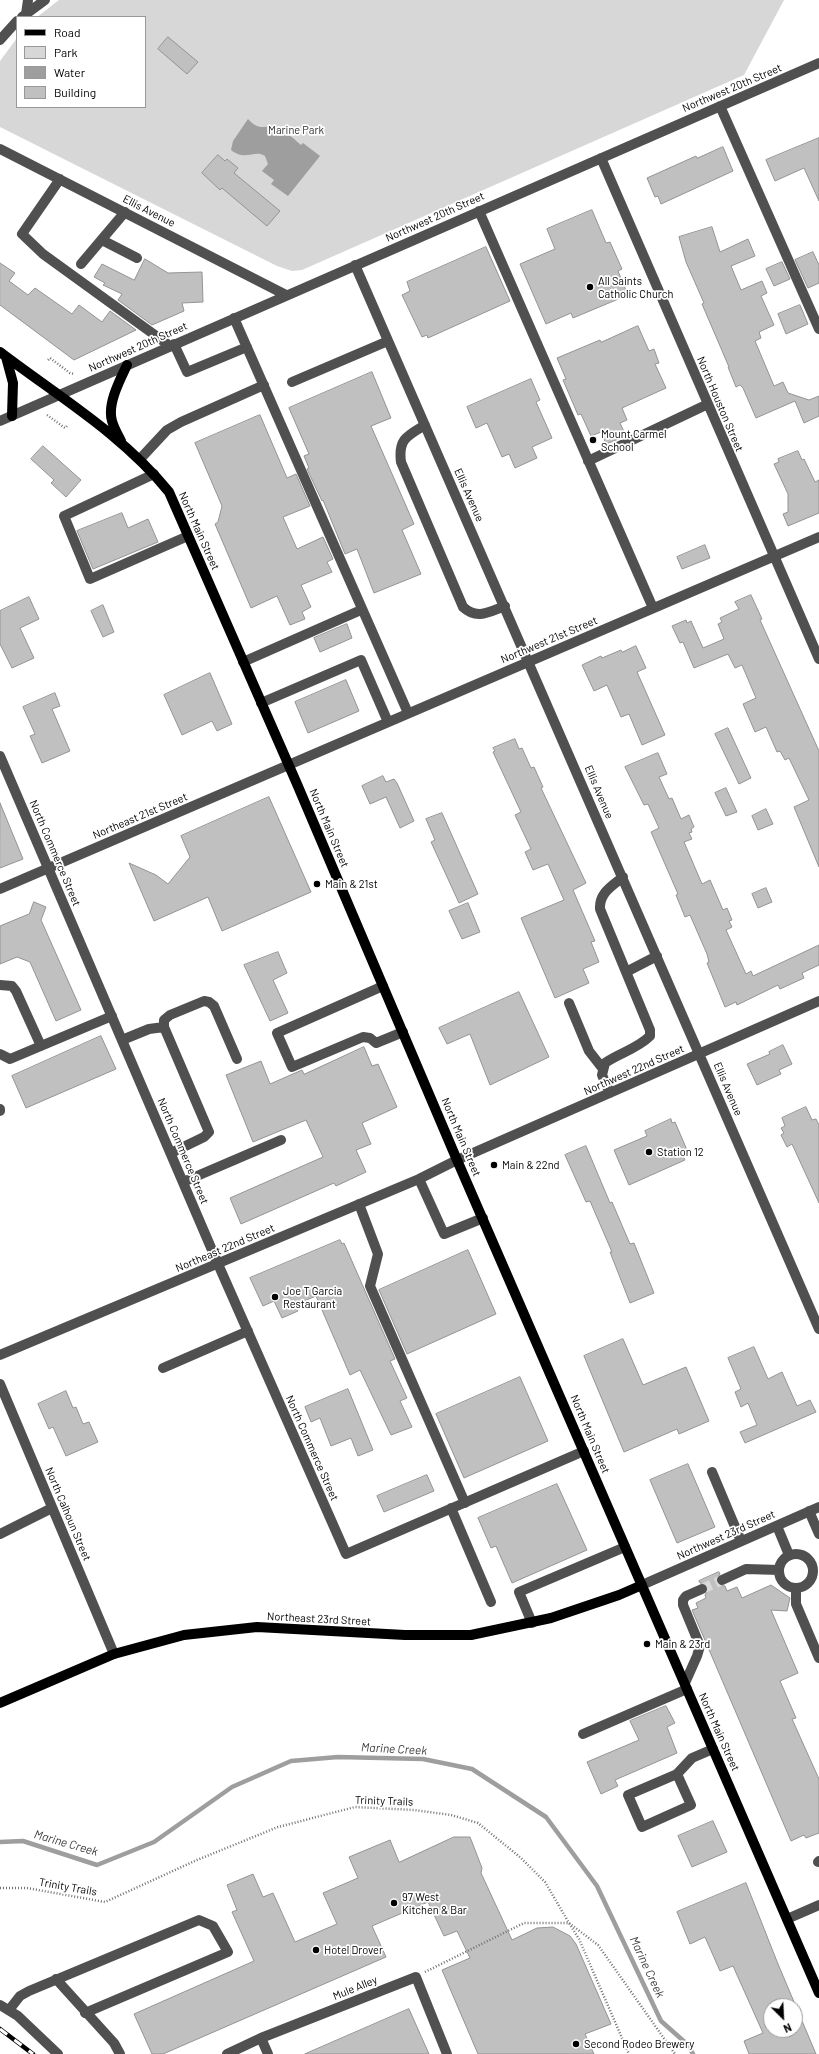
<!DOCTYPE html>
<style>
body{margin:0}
#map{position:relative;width:819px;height:2054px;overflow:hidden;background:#fff;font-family:Barlow,sans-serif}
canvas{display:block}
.legend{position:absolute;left:16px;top:16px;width:130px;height:92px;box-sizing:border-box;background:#fff;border:1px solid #999;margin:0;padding:5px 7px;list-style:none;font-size:12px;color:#000}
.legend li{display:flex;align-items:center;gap:8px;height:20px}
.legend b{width:20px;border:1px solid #999}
.north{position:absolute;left:763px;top:1998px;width:40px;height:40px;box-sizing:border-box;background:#fff;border:1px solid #999;border-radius:50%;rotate:156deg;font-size:11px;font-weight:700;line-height:16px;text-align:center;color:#000}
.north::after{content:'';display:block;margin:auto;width:14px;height:18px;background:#000;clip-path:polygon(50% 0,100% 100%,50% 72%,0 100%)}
</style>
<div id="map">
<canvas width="819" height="2054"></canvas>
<ul class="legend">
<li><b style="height:5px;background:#000"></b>Road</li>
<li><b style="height:11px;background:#d7d7d7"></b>Park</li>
<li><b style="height:11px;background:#9e9e9e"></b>Water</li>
<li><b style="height:11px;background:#c0c0c0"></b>Building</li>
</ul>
<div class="north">N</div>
</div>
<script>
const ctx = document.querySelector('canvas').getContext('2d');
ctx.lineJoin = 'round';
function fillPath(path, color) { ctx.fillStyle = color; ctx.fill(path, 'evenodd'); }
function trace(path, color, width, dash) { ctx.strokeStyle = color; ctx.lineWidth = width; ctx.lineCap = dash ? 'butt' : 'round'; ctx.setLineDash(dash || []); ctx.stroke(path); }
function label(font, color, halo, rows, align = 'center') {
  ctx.font = font + ' Barlow,sans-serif'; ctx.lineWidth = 3.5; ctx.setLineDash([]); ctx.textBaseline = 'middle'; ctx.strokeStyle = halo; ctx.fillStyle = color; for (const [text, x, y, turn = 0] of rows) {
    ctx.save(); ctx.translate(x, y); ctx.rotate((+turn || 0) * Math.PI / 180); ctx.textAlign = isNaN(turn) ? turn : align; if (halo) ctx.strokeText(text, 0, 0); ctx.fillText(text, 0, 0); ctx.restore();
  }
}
fillPath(new Path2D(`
 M59,0H784L744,75L302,270L292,271L277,266L0,127V61L17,38V107H145V17H37Z`), '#d7d7d7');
fillPath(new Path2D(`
 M248,119C261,134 268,122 281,129C288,133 295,140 301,145L303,143L320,156L288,196L271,184L274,180L262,171L268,164L265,156C254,149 246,162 231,150L233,141Z`), '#9e9e9e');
trace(new Path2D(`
 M0,1842L23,1841L97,1865L154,1842L232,1787L291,1761L338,1757L423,1759L472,1769L546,1817L597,1886L661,2021L687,2044L693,2054`), '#9e9e9e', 4.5);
const building = new Path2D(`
 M168,37L198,62L187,74L158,49Z
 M819,138V201L804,168L775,181L766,160Z
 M723,147L733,171L661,204L658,196L655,197L647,178L696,156L697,158Z
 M218,155L225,161L227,159L238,168L234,173L280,211L267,226L222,188L220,190L202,173Z
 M592,210L606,243L610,242L622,269L618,271L628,295L573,318L571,313L546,324L520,264L555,249L547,229Z
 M712,227L720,252L748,239L755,256L731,266L741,290L762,281L767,293L761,296L774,325L759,332L761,338L755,341L774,386L783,382L788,393L809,400L819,396V416L804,423L795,401L756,418L743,388L740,385L736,387L728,367H729L702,304L704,303L686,262L679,237Z
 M486,247L510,301L428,338L427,335L422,337L402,295L410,291L407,282Z
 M813,252L819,265V283L808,288L795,260Z
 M145,259L168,273L202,272L203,302L182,303L184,311L152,325L118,300L122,294L103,285L105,283L94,277L102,264L134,280Z
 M782,262L790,279L774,286L766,269Z
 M0,263L15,273L9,281L28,295L35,288L72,314L79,305L102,322L110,311L136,330L74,360L0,305Z
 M800,305L808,324L786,334L778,314Z
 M638,326L649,351L654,349L659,363L655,364L666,388L622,408L627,420L620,423L626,436L606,444L601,432L591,436L581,414L578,415L563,380L566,379L557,358L600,340L601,342Z
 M372,372L391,418L371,426L414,524L402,530L421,574L374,593L357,549L345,554L323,500L322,501L307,469L309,468L304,456L309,454L289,408Z
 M531,379L540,400L536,402L552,438L532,447L537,458L515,468L509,454L502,457L487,423L476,428L467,407Z
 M260,415L287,478L296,474L310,506L283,517L297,549L323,537L333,559L327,562L332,572L301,585L311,607L302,612L305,619L290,625L277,596L251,608L215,524L218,522L222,506L195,443Z
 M43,446L81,480L66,497L51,483L54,480L31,459Z
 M798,451L802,460L804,459L815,482L819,480V513L788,526L783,514L788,512V494L774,464L779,462L778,459Z
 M122,513L128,528L148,519L158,542L93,569L77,531Z
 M705,545L710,558L682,569L677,557Z
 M751,595L762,619L760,620L819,751V867L794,807L809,800L789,758L785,760L780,751L777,752L766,727L755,732L743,704L756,698L742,665L735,668L728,654L694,668L683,642L680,643L672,626L686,620L687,623L691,621L703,648L724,639L718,624L722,622L720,618L739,609L735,602Z
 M29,597L39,619L20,628L34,658L12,668L0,644V611Z
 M103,605L114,632L103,637L91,611Z
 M347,624L352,638L320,652L314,638Z
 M636,646L646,668L637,672L665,735L642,745L629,714L621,717L607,685L594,691L582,665L601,656L602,658L621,650L622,652Z
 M210,673L232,724L217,731L212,721L182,735L164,695Z
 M346,680L359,711L308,733L295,702Z
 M55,693L60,706L52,709L70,751L42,763L30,736L35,734L23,707Z
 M728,728L751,778L739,784L715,734Z
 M515,739L519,749L522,748L531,768L534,767L543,787L541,788L586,883L573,890L595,941L591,942L599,962L583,969L589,983L555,998L521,918L564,900L548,864L533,870L525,852L531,849L515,815L521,812L493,752L495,751L493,748Z
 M658,753L667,774L659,777L669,799L672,798L681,819L689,815L694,827L691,829L692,832L689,833L692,839L684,842L702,884L710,880L723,910L727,908L732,920L729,921L732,927L726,930L746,974L751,971L753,976L819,945V965L802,973L804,978L780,989L778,985L737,1005L736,1002L725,1007L707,963L709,962L707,954L690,915L685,917L676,895L678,894L651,832L659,828L648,804L644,805L625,767Z
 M383,776L386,782L394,779L397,783L414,821L400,828L386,797L370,804L362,786Z
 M726,788L737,812L726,816L715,793Z
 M269,797L311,892L222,931L208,897L154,921L129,863L156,875L168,884L190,857L181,836Z
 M0,803L23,859L0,868Z
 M766,809L773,824L758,830L752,816Z
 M442,813L478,894L459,903L431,842L435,840L426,819Z
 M766,888L772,902L758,908L752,894Z
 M34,902L46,907L41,920L81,1010L56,1021L30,962L17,957L0,964V926L29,914Z
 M468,903L480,932L462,939L449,911Z
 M278,952L287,973L273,980L288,1013L270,1021L244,965Z
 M519,992L549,1057L490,1085L470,1034L447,1044L439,1028Z
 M101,1036L116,1069L26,1108L12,1076Z
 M783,1045L792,1064L779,1070L781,1074L757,1085L747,1064L770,1054L769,1052Z
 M364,1047L372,1066L378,1064L397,1107L362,1123L371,1144L356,1150L366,1172L336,1186L334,1183L241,1224L230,1198L323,1157L306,1120L253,1142L226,1075L261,1061L270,1084L302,1070L304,1074Z
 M806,1107L812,1120L816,1119L819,1125V1203L792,1144L787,1147L781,1135L784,1133L781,1128L785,1126L782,1118Z
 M671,1119L672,1123L675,1122L687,1150L681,1153L685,1160L629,1185L614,1150L647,1136L645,1131Z
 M586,1146L610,1203L612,1202L630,1244L634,1243L654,1293L630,1303L610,1252H612L590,1201L586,1202L565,1155Z
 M340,1240L342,1244L344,1243L395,1359L390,1361L407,1398L400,1401L412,1427L391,1435L360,1370L350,1375L316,1296L295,1305L298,1311L282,1318L274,1301L263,1306L250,1278Z
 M468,1250L496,1314L407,1354L379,1290Z
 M623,1339L643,1385L686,1367L709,1421L679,1434L677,1429L624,1452L584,1356Z
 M754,1347L768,1379L782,1372L797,1406L810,1400L816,1412L745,1443L740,1432L757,1425L748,1403L741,1407L735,1392L741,1389L728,1358Z
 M520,1377L548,1441L464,1478L436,1414Z
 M348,1389L373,1450L358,1456L351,1438L331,1446L320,1418L311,1422L305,1407Z
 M66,1391L73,1408L76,1407L83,1424L89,1422L98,1442L66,1456L53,1427L49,1429L38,1404Z
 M688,1464L715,1527L677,1543L650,1480Z
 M427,1475L434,1491L384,1512L377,1496Z
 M557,1484L587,1550L512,1583L496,1546L491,1548L478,1518Z
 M719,1572L720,1574L716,1580L718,1585L725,1586L727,1591L737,1587L742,1598L771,1585L790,1598L787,1611L771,1610L798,1673L780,1681L796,1718L792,1719L819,1779V1833L806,1838L804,1835L791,1841L692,1610L698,1608L696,1603L706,1598L705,1595L708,1590L706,1584L700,1583L699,1581Z
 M666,1706L675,1723L667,1727L677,1753L615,1780L618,1786L601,1794L587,1762L639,1740L630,1721Z
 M713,1821L727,1852L692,1867L678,1836Z
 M454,1837H470L482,1868L481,1873L512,1940L537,1928L553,1927L570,1936L576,1944L611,2024L585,2034L594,2054H478L442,1970L470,1958L457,1931L444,1936L428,1902L372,1926L386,1957L163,2054H152L134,2014L254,1961L232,1912L237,1910L227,1885L253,1874L263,1897L273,1893L295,1942L337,1924L323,1893L358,1878L349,1857L390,1840L399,1862Z
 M746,1883L778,1964L816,2054H749L744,2041L763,2033L733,1966L720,1971L705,1937L690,1944L677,1912ZM771,2006H795V2030H771Z
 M409,2009L429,2054H305Z`);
fillPath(building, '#c0c0c0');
trace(building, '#949494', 1);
trace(new Path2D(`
 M702,1589L722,1580`), '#d9d9d9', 10, [10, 5]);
trace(new Path2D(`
 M48,360L50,358L70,373L75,374
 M47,415L65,428L68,425
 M0,1888H27L105,1902L197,1860L278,1827L355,1807L414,1810L451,1815L478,1823L521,1858L545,1882L569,1923L598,1945L675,2054
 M425,1972L524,1923H569L579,1939L629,2054`), '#727272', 2.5, [1, 2]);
trace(new Path2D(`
 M26,14L28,0
 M22,17L45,0
 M0,40L17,21
 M720,106L819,329
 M0,149L286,295
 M601,158L819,659
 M60,179L22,234L43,254L170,346
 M479,211L653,608
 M102,240L137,258
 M81,264L125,212
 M355,265L819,1329
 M234,318L408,713
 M174,344L187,372L247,347
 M292,382L388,341
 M0,421L819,63
 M425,425C407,436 398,439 401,462L463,607C477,620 489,612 505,606
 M140,459L167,430L181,422L264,385
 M588,461L708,404
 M154,474L64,516L90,579L188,536
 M243,662L361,610
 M261,703L361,660L388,722
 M0,756L218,1264L346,1554L584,1451
 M0,889L819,537
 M626,972L657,956
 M0,985L12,986L16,991L41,1046
 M383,986L277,1033L292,1067L363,1037L370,1038L376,1043L403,1032
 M569,1003L589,1051L603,1069
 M122,1040L149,1029L164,1027
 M0,1054L10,1059L112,1016
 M610,1093L602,1075L605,1063C619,1053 637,1049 650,1036V1030L600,909C599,893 612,886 623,877
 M0,1109V1111
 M171,1153L204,1137L209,1132L164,1027V1020L170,1015L204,1001L209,1002L214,1006L237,1059
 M419,1179L444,1234L483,1218
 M183,1182L281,1140
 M359,1204L378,1254L370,1286L465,1503
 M0,1355L419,1179L457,1160L819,1001
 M163,1368L248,1331
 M0,1384L114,1654
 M712,1472L741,1541
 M451,1508L491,1602
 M809,1511L819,1534
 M777,1526L789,1555
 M0,1534L52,1508
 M779 1571a17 17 0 1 1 34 0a17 17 0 1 1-34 0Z
 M722,1580L746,1569L779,1570
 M642,1585L819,1507
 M796,1588V1604L819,1658
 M532,1623L519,1592L625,1547
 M685,1683L697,1656L700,1646L683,1605V1600L686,1596L702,1589
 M583,1734L687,1689
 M677,1774L691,1805L642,1827L628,1795L677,1774L692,1758L713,1749
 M818,1862L819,1861
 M787,1919L819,1905
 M56,1979L114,2043L120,2054
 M0,2005L18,2016L58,2054
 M9,2010L20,1996L29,1991L199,1920L213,1926L228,1952L85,2013
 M261,2038L268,2054
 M227,2054L261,2038L416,1977L447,2054`), '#505050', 10);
trace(new Path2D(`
 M0,352C59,397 122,434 169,492L297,784L457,1160L819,1993
 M6,357L13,383L12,416
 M121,441C118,435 114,428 112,421C107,404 120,380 127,365
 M0,1703L114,1654L184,1635L257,1627L405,1635H471L551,1618L619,1595L642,1585`), '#000', 10);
const rail = new Path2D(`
 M0,2029L33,2054`);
trace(rail, '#000', 4.5);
trace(rail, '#fff', 3, [9]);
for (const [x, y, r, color] of [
 [590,287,4,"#000"],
 [593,440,4,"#000"],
 [317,884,4,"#000"],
 [649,1152,4,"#000"],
 [494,1165,4,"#000"],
 [275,1297,4,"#000"],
 [647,1644,4,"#000"],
 [394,1903,4,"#000"],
 [316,1950,4,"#000"],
 [576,2044,4,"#000"]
]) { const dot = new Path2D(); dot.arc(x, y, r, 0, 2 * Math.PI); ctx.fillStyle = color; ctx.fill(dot); trace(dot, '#fff', 1.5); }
label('11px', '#000', '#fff', [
 ["Northwest 20th Street",732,88,-23],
 ["Ellis Avenue",149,211,27],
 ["Northwest 20th Street",435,217,-24],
 ["Northwest 20th Street",138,347,-24],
 ["North Houston Street",720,404,67],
 ["Ellis Avenue",469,495,66],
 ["North Main Street",199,531,66],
 ["Northwest 21st Street",549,640,-23],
 ["Ellis Avenue",599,792,67],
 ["Northeast 21st Street",140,816,-23],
 ["North Main Street",329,828,67],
 ["North Commerce Street",55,853,67],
 ["Northwest 22nd Street",634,1070,-24],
 ["Ellis Avenue",728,1089,67],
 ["North Main Street",461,1137,67],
 ["North Commerce Street",183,1151,67],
 ["Northeast 22nd Street",225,1248,-23],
 ["North Main Street",590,1434,67],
 ["North Commerce Street",312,1448,66],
 ["North Calhoun Street",68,1514,67],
 ["Northwest 23rd Street",726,1535,-24],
 ["Northeast 23rd Street",319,1619,3],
 ["North Main Street",719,1732,66],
 ["Trinity Trails",384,1801,2],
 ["Trinity Trails",68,1887,10],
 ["Mule Alley",355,1988,-22]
]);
label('11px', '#2e2e2e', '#fff', [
 ["Marine Park",296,130]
]);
label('11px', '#000', '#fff', [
 ["All Saints",598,281],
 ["Catholic Church",598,294],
 ["Mount Carmel",601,434],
 ["School",601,447],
 ["Main & 21st",325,884],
 ["Station 12",657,1152],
 ["Main & 22nd",502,1165],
 ["Joe T Garcia",283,1291],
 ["Restaurant",283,1304],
 ["Main & 23rd",655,1644],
 ["97 West",402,1897],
 ["Kitchen & Bar",402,1910],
 ["Hotel Drover",324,1950],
 ["Second Rodeo Brewery",584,2044]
], 'left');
label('italic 12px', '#3f3f3f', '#fff', [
 ["Marine Creek",394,1749,3],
 ["Marine Creek",66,1843,16],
 ["Marine Creek",647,1967,65]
]);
</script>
